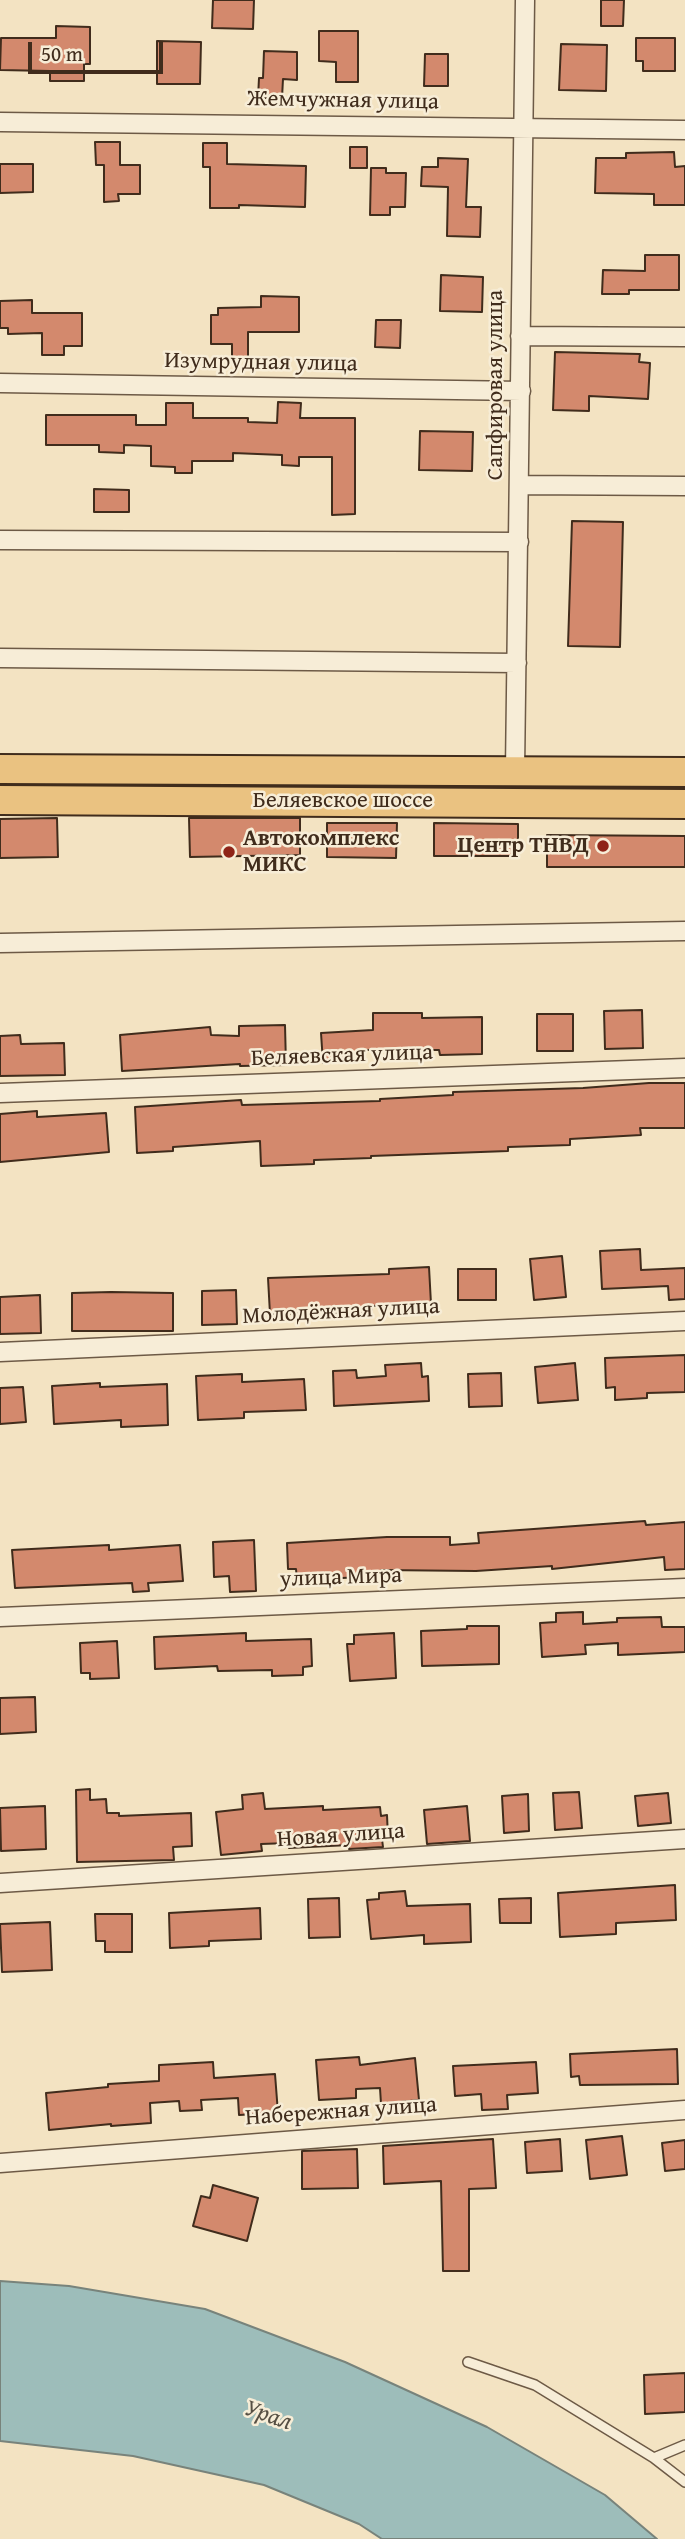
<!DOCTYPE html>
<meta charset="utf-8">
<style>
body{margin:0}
#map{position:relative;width:685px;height:2539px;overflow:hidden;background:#f3e3c2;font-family:"Gentium Book Plus",serif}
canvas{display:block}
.scale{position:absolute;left:28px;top:42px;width:135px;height:32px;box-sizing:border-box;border:4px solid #402c1c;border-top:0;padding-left:9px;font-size:21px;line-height:24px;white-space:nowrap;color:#402c1c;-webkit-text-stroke:5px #f7edd7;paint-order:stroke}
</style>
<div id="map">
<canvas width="685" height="2539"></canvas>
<div class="scale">50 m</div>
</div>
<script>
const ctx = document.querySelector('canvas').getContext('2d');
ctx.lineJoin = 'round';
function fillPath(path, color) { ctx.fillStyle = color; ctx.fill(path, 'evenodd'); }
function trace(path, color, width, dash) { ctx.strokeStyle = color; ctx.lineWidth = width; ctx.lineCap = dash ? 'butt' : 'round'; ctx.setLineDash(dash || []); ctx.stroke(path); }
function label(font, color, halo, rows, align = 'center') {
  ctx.font = font + ' "Gentium Book Plus",serif'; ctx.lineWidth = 5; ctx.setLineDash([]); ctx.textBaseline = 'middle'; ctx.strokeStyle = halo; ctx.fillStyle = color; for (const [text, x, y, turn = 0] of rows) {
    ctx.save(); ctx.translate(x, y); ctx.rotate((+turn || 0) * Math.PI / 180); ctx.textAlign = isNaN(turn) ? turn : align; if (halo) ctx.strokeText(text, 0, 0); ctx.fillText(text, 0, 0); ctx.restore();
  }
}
const water = new Path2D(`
 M0,2281L69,2286L205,2309L345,2362L487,2427L605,2495L657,2539H382L359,2524L264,2485L133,2456L0,2441Z`);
fillPath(water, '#9dbdba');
trace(water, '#78837b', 2);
const building = new Path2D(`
 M213,0H254L253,29L212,28Z
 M601,0H624L623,26H601Z
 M56,26L90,27V64H84V81H50V71L0,70L1,38H56Z
 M319,31H358V82H336V62L319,61Z
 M636,38H675V71H643V61H636Z
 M157,41L201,42L200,84H157Z
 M561,44L607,45L606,91L559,90Z
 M264,51L297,52V80L283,79L282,98H258L259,78H263Z
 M425,54H448V86H424Z
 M95,142H120V165H140V194H118L119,201L104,202V165H96Z
 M203,143H227V164L306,166L305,207L239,205V208H210V167H203Z
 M350,147H367V168H350Z
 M674,152L675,167L685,166V205H654V194L595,193L596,158H626V153Z
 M438,158L468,159L466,207H481L480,237L447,236L448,187L421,186L422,167H438Z
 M0,164H33V192L0,193Z
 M371,168H386V173H406L405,207H390V215H370Z
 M645,255H679V290H629V294H602L603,270L645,271Z
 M441,275L483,277L482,312L440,311Z
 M261,296L299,297V332H248V359H232V344H211V315H218V308L261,307Z
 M32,300V313H82V346H64V355H42V333L8,334V328H0V301Z
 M376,320H401L400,348L375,347Z
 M555,352L640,354L639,362L650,363L648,399L589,396V411L553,410Z
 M278,402L301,403L300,418H355V514L332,515V457H299V466L282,465V455L233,453V461H192V473H175V467L151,466V446L124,445V453L99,452V445H46V415H136V425H166V403H193V418H248V422L277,423Z
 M420,431L473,432L472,471L419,470Z
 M94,489L129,490V512H94Z
 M572,521L623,522L620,647L568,646Z
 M57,818L58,857L0,858V819Z
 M189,818H300V855L190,857Z
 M327,823H397L396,858L327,857Z
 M434,823L518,824V856H434Z
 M547,835L685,836V867H547Z
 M642,1010L643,1048L605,1049L604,1011Z
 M373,1013H422V1018L482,1017V1054L440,1055L439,1050H360L361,1061L323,1063L321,1033L373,1030Z
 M537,1014H573V1051H537Z
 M285,1025L286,1065L240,1066V1064L122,1071L120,1035L210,1027L211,1035L239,1036V1026Z
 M20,1035L21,1044L64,1043L65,1075L0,1076V1036Z
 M649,1083H685V1128H640L641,1135L570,1139V1145L508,1147V1151L371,1156V1158L314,1160V1164L261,1166L260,1141L173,1147V1151L137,1153L135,1107L241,1100L242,1105L380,1101V1099L453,1095V1092L583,1088Z
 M37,1111V1117L106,1113L109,1152L0,1162V1114Z
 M640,1249L641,1270L685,1268V1299L669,1300L668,1286L602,1289L600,1251Z
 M562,1256L566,1297L534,1300L530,1259Z
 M429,1267L431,1304L372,1306V1312L270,1314L268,1278L389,1274V1269Z
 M458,1269H496V1300H458Z
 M236,1290L237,1324L202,1325V1291Z
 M111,1292L173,1293V1331H72V1293Z
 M40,1295L41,1333L0,1334V1297Z
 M685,1355V1392L647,1393V1398L615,1400V1387L606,1388L605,1358Z
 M421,1363L422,1377L428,1376L429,1401L334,1406L333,1371L356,1370L357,1378L386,1376L385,1365Z
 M575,1363L578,1400L538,1403L535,1367Z
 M501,1373L502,1406L469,1407L468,1374Z
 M242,1374V1382L304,1379L306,1410L244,1412V1418L198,1420L196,1376Z
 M100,1383V1387L167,1384L168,1425L121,1427V1420L54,1424L52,1386Z
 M23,1387L26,1422L0,1424V1388Z
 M645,1521L646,1525L685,1522V1569L665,1570L664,1557L552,1569V1566L476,1571L381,1570V1576L323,1579L297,1580L296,1569H288L287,1543L387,1537H450V1545L479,1543L478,1533Z
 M254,1540L256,1591L230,1592L229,1576L214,1577L213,1542Z
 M109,1545V1550L180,1545L183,1581L148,1583L149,1591L133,1592L132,1583L15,1588L12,1550Z
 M583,1612V1624L617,1622V1618L661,1617L662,1627H685V1652L618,1655V1643L585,1645L586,1654L542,1657L540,1623L556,1622V1613Z
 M467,1626H499V1664L422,1666L421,1631L467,1629Z
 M246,1633V1641L311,1639L312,1666L303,1667V1675L272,1676V1670L218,1671L217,1666L155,1669L154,1637Z
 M394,1633L396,1678L350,1681L347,1644H354V1635Z
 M117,1641L119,1678L90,1679V1673H81L80,1643Z
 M35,1697L36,1732L0,1734V1698Z
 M90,1789V1800L106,1799L107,1813H119V1816L191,1813L192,1846L173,1847L174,1860L77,1862L76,1790Z
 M579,1792L582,1828L555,1830L553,1793Z
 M263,1793L265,1809L323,1806V1810L380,1807L381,1816L387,1815L388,1838L382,1839L383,1847L349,1849V1845L289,1848V1843L261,1844L262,1851L221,1855L216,1812L243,1809L242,1795Z
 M668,1793L671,1823L638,1826L635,1796Z
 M528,1794L529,1831L504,1833L502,1796Z
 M45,1806L46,1849L1,1851L0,1808Z
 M467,1806L470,1841L427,1844L424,1810Z
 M675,1885L676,1920L616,1923V1934L560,1937L558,1893Z
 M405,1891L407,1906L470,1904L471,1942L424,1944V1935L371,1939L367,1900L379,1899V1893Z
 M339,1898L340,1937L309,1938L308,1899Z
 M531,1898V1923H500L499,1899Z
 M260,1908L261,1939L209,1941V1946L170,1948L169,1913Z
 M95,1914H132V1952H105V1941H96Z
 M50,1922L52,1970L2,1972L0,1924Z
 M677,2049L678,2084L580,2085L579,2076L571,2077L570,2054Z
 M359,2057L360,2065L415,2058L419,2100L381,2104L380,2088L356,2089V2098L319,2100L316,2060Z
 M213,2062L214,2078L275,2074L278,2113L239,2115L238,2098L201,2100L202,2110L180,2111L179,2101L150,2103L151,2123L111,2126V2124L49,2130L46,2093L108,2087V2084L159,2081V2065Z
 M536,2062L538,2093L507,2095L508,2109L482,2110L481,2094L455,2096L453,2066Z
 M622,2136L627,2175L590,2179L586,2140Z
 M493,2139L496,2188L469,2189V2271H443L441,2181L384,2184L383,2146Z
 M560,2139L562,2171L527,2173L525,2142Z
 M685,2140V2169L665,2171L662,2143Z
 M357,2149L358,2188L302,2189V2151Z
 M213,2185L258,2198L247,2241L193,2226L201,2196L210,2198Z
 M685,2373V2412L645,2414L644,2375Z`);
fillPath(building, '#d3896d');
trace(building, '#402c1c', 2);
const service = new Path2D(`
 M468,2362L535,2385L654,2458L685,2482
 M654,2458L685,2445`);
const minor = new Path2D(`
 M0,122L685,130
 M520,336L685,337
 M0,383L521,391
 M520,485L685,486
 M0,540L519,542
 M0,658L517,663
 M515,770L525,0
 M0,943L685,931
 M0,1093L685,1068
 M0,1352L685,1321
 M0,1617L685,1588
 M0,1883L685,1839
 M0,2163L685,2110`);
const primary = new Path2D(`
 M0,769L685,772
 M0,800L685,804`);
trace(service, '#6d5a46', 12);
trace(minor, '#6d5a46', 21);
trace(primary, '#402c1c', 32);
trace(service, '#f7edd7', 9);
trace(minor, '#f7edd7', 18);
trace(primary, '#eac281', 28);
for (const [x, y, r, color] of [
 [603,846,7,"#8f2418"],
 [229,852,7,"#8f2418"]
]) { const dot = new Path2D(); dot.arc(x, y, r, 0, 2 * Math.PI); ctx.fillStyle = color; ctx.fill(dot); trace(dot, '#f7edd7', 2.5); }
label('23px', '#402c1c', '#f7edd7', [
 ["Жемчужная улица",343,101,1],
 ["Изумрудная улица",261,363,1],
 ["Сапфировая улица",496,385,-90],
 ["Беляевское шоссе",343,801],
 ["Беляевская улица",342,1056,-2],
 ["Молодёжная улица",341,1312,-3],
 ["улица Мира",341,1578,-2],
 ["Новая улица",341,1836,-4],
 ["Набережная улица",341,2112,-4]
]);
label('bold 23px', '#402c1c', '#f7edd7', [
 ["Автокомплекс",243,839],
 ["МИКС",243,865],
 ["Центр ТНВД",589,846,"right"]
], 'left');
label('italic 24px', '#575044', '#f7edd7', [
 ["Урал",268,2416,19]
]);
</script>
